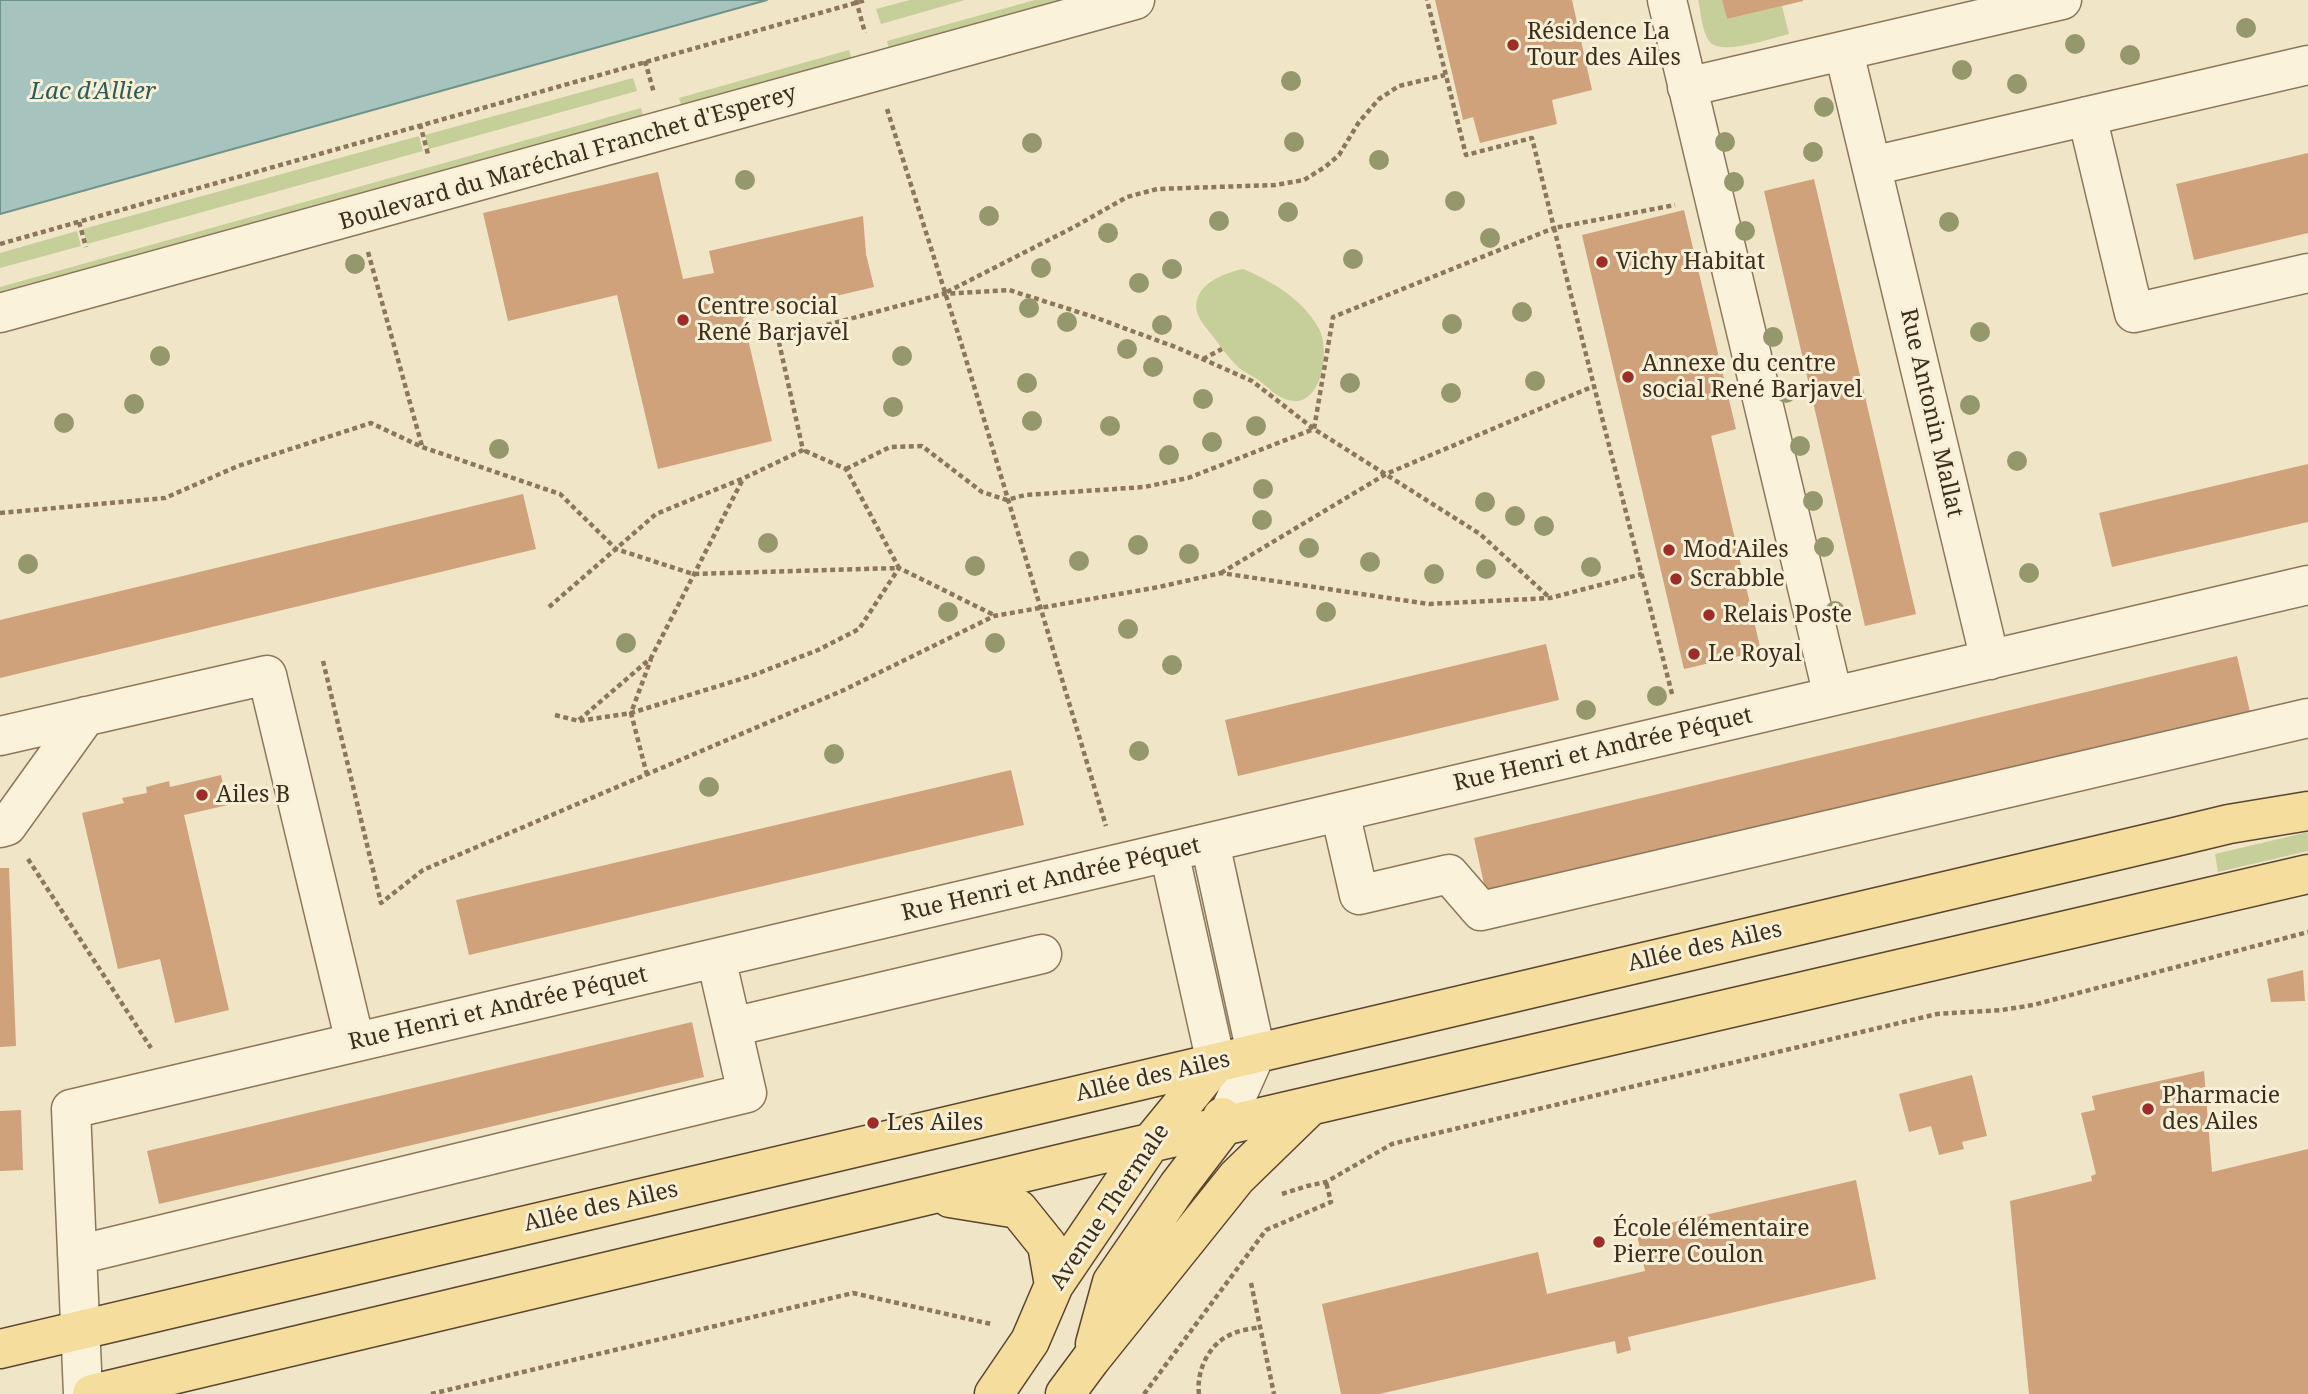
<!DOCTYPE html>
<meta charset="utf-8">
<style>
body{margin:0}
canvas{display:block;background:#f0e5c6}
</style>
<canvas width="2308" height="1394"></canvas>
<script>
const ctx = document.querySelector('canvas').getContext('2d');
ctx.lineJoin = 'round';
function fillPath(path, color) { ctx.fillStyle = color; ctx.fill(path, 'evenodd'); }
function trace(path, color, width, dash) { ctx.strokeStyle = color; ctx.lineWidth = width; ctx.lineCap = dash ? 'butt' : 'round'; ctx.setLineDash(dash || []); ctx.stroke(path); }
function label(font, color, halo, rows, align = 'center') {
  ctx.font = font + ' "Noto Serif",serif'; ctx.lineWidth = 6; ctx.setLineDash([]); ctx.textBaseline = 'middle'; ctx.strokeStyle = halo; ctx.fillStyle = color; for (const [text, x, y, turn = 0] of rows) {
    ctx.save(); ctx.translate(x, y); ctx.rotate((+turn || 0) * Math.PI / 180); ctx.textAlign = isNaN(turn) ? turn : align; if (halo) ctx.strokeText(text, 0, 0); ctx.fillText(text, 0, 0); ctx.restore();
  }
}
fillPath(new Path2D(`
 M910,0H965L881,24L876,9Z
 M1035,0H1085L890,54L887,41Z
 M1698,0H1722L1727,19L1782,6L1789,34C1772,38 1722,56 1710,42C1702,33 1701,12 1698,0Z
 M849,50L853,64L683,111L679,98Z
 M633,78L637,91L429,149L425,135Z
 M641,108L645,122L0,302V287Z
 M419,136L423,151L87,244L83,229Z
 M77,231L81,246L0,268V253Z
 M1243,269C1272,281 1302,299 1318,327C1331,347 1323,410 1288,400C1275,396 1268,387 1257,379C1251,375 1244,372 1239,368C1230,359 1222,349 1215,339C1209,331 1200,322 1197,312C1191,286 1223,273 1243,269Z
 M2308,832V851L2218,872L2215,854Z`), '#c6cf99');
const water = new Path2D(`
 M0,0H767L0,214Z`);
fillPath(water, '#a7c3bd');
trace(water, '#6d938b', 2);
fillPath(new Path2D(`
 M1435,0H1572L1592,90L1552,100L1557,124L1480,143L1473,117L1463,120Z
 M1722,0H1803V1L1727,19Z
 M2308,153V233L2194,260L2176,184Z
 M658,172L683,279L714,273L709,251L863,216L866,254L874,287L743,318L772,441L658,469L617,295L508,321L483,213Z
 M1814,179L1916,614L1865,626L1764,191Z
 M1684,210L1736,429L1711,436L1761,651L1684,669L1582,235Z
 M2308,464V522L2112,567L2099,513Z
 M523,494L536,549L0,678V620Z
 M1546,644L1559,700L1238,776L1225,720Z
 M2237,656L2250,712L1486,893L1474,838Z
 M1011,770L1024,825L469,955L456,900Z
 M221,775L228,805L184,815L229,1010L175,1023L160,959L118,969L82,813L124,803L122,798L147,793L146,787L169,781L170,787Z
 M0,868H9L16,1046L0,1047Z
 M2303,970L2305,1001L2271,1002L2267,979Z
 M692,1022L704,1077L159,1204L147,1151Z
 M2204,1071L2212,1172L2308,1149V1394H2029L2010,1201L2092,1181L2091,1176L2096,1174L2081,1113L2095,1110L2092,1096Z
 M1972,1075L1987,1136L1962,1142L1964,1149L1939,1155L1931,1126L1909,1132L1899,1094Z
 M21,1110L23,1170L0,1171V1111Z
 M1856,1180L1876,1279L1628,1337L1631,1350L1617,1354L1615,1341L1379,1394H1341L1322,1304L1538,1252L1547,1294L1645,1271L1636,1231Z`), '#cfa27b');
const minor = new Path2D(`
 M1667,0L1833,696
 M1844,52L1990,660
 M1687,87L2062,0
 M2087,116L2134,313L2308,273
 M1872,166L2308,65
 M0,313L1135,0
 M0,736L267,675L355,1042
 M1340,812L1359,895L1449,874L1481,911L2308,718
 M0,828L7,826L86,716
 M1210,843L1256,1053L1223,1127
 M1169,852L1216,1063
 M732,1027L1042,954
 M77,1255L747,1093L716,958
 M83,1394L71,1109L2308,585`);
const major = new Path2D(`
 M950,1198L1018,1209L1047,1245L1054,1285
 M1095,1344L1112,1282L1178,1186L1223,1127L1222,1117
 M0,1349L2175,837L2229,824L2308,811
 M92,1394L1085,1158L2308,874
 M994,1394L1030,1341L1054,1285L1149,1145L1216,1063
 M1065,1394L1091,1359L1237,1177L1308,1108`);
trace(minor, '#8c775b', 41);
trace(major, '#5a452f', 41);
trace(new Path2D(`
 M856,0L865,33
 M645,61L654,93
 M887,109L962,346L1106,826
 M420,124L428,154
 M79,222L86,247
 M0,244L866,0
 M368,252L422,446
 M947,292L1074,227L1127,197L1157,189L1275,185L1304,180L1325,167L1339,155L1359,122L1379,99L1399,86L1445,75
 M1203,359L1222,349
 M846,469L890,447L922,446L982,492L1007,500L1025,495L1144,487L1188,478L1314,429L1333,317L1554,228L1532,138L1466,155L1427,0
 M0,513L165,498L238,466L371,423L422,447L560,494L616,549L693,574L899,568L846,469L803,450
 M1221,573L1386,474L1594,386
 M549,607L656,514L744,478L803,450L778,338L943,294L1009,290L1094,317L1178,348L1252,381L1314,429L1480,534L1550,598
 M323,661L381,903L423,870L844,690L994,616L1159,587L1221,573L1429,604L1550,598L1642,574
 M1672,694L1554,228L1675,205
 M555,715L579,721L631,713L751,676L818,650L859,629L899,568L994,615
 M579,720L651,658L743,479
 M647,775L631,713L651,659
 M28,859L151,1048
 M1282,1194L1307,1186L1326,1182L1392,1144L1404,1141L1937,1014L2002,1010L2033,1005L2308,932
 M1251,1283L1274,1394
 M431,1394L853,1293L991,1324
 M1144,1394L1266,1230L1331,1202L1326,1182
 M1199,1394C1196,1371 1209,1343 1232,1334C1240,1330 1251,1329 1260,1327`), '#8c775b', 4.5, [5, 3.5]);
trace(minor, '#faf2da', 38);
trace(major, '#f4dd9d', 38);
ctx.fillStyle = '#95986d';
for (const [x, y] of [
 [2246,28],
 [2075,44],
 [2130,55],
 [1962,70],
 [1291,81],
 [2017,84],
 [1824,107],
 [1294,142],
 [1725,142],
 [1032,143],
 [1813,152],
 [1379,160],
 [745,180],
 [1734,182],
 [1455,201],
 [1288,212],
 [989,216],
 [1219,221],
 [1949,222],
 [1745,231],
 [1108,233],
 [1490,238],
 [1353,259],
 [355,264],
 [1041,268],
 [1172,269],
 [1139,283],
 [1029,308],
 [1522,312],
 [1067,322],
 [1452,324],
 [1162,325],
 [1980,332],
 [1773,337],
 [1127,349],
 [160,356],
 [902,356],
 [1153,367],
 [1535,381],
 [1027,383],
 [1350,383],
 [1451,393],
 [1786,393],
 [1203,399],
 [134,404],
 [1970,405],
 [893,407],
 [1032,421],
 [64,423],
 [1110,426],
 [1256,426],
 [1212,442],
 [1800,446],
 [499,449],
 [1169,455],
 [2017,461],
 [1263,489],
 [1813,501],
 [1485,502],
 [1515,516],
 [1262,520],
 [1544,526],
 [768,543],
 [1138,545],
 [1824,547],
 [1309,548],
 [1189,554],
 [1079,561],
 [1370,562],
 [28,564],
 [975,566],
 [1591,567],
 [1486,569],
 [2029,573],
 [1434,574],
 [1835,611],
 [948,612],
 [1326,612],
 [1128,629],
 [626,643],
 [995,643],
 [1172,665],
 [1657,696],
 [1586,710],
 [1139,751],
 [834,754],
 [709,787]
]) { ctx.beginPath(); ctx.arc(x, y, 10, 0, 2 * Math.PI); ctx.fill(); }
for (const [x, y, r, color] of [
 [1513,45,7,"#9e2d28"],
 [1602,262,7,"#9e2d28"],
 [683,320,7,"#9e2d28"],
 [1628,377,7,"#9e2d28"],
 [1669,550,7,"#9e2d28"],
 [1676,579,7,"#9e2d28"],
 [1709,615,7,"#9e2d28"],
 [1694,654,7,"#9e2d28"],
 [202,795,7,"#9e2d28"],
 [2148,1109,7,"#9e2d28"],
 [873,1123,7,"#9e2d28"],
 [1599,1242,7,"#9e2d28"]
]) { const dot = new Path2D(); dot.arc(x, y, r, 0, 2 * Math.PI); ctx.fillStyle = color; ctx.fill(dot); trace(dot, '#f7efd6', 2.5); }
label('23px', '#3c2e1f', '#f7efd6', [
 ["Résidence La",1527,32],
 ["Tour des Ailes",1527,58],
 ["Vichy Habitat",1616,262],
 ["Centre social",697,307],
 ["René Barjavel",697,333],
 ["Annexe du centre",1642,364],
 ["social René Barjavel",1642,390],
 ["Mod'Ailes",1683,550],
 ["Scrabble",1690,579],
 ["Relais Poste",1723,615],
 ["Le Royal",1708,654],
 ["Ailes B",216,795],
 ["Pharmacie",2162,1096],
 ["des Ailes",2162,1122],
 ["Les Ailes",887,1123],
 ["École élémentaire",1613,1229],
 ["Pierre Coulon",1613,1255]
], 'left');
label('23px', '#3c2e1f', '#f7efd6', [
 ["Boulevard du Maréchal Franchet d'Esperey",568,158,-16],
 ["Rue Antonin Mallat",1931,413,77],
 ["Rue Henri et Andrée Péquet",1603,750,-13],
 ["Rue Henri et Andrée Péquet",1051,880,-13],
 ["Allée des Ailes",1705,947,-13],
 ["Rue Henri et Andrée Péquet",498,1009,-13],
 ["Allée des Ailes",1153,1077,-13],
 ["Allée des Ailes",601,1207,-13],
 ["Avenue Thermale",1110,1207,-56]
]);
label('italic 24px', '#2e5c5b', '#f7efd6', [
 ["Lac d'Allier",93,92]
]);
</script>
